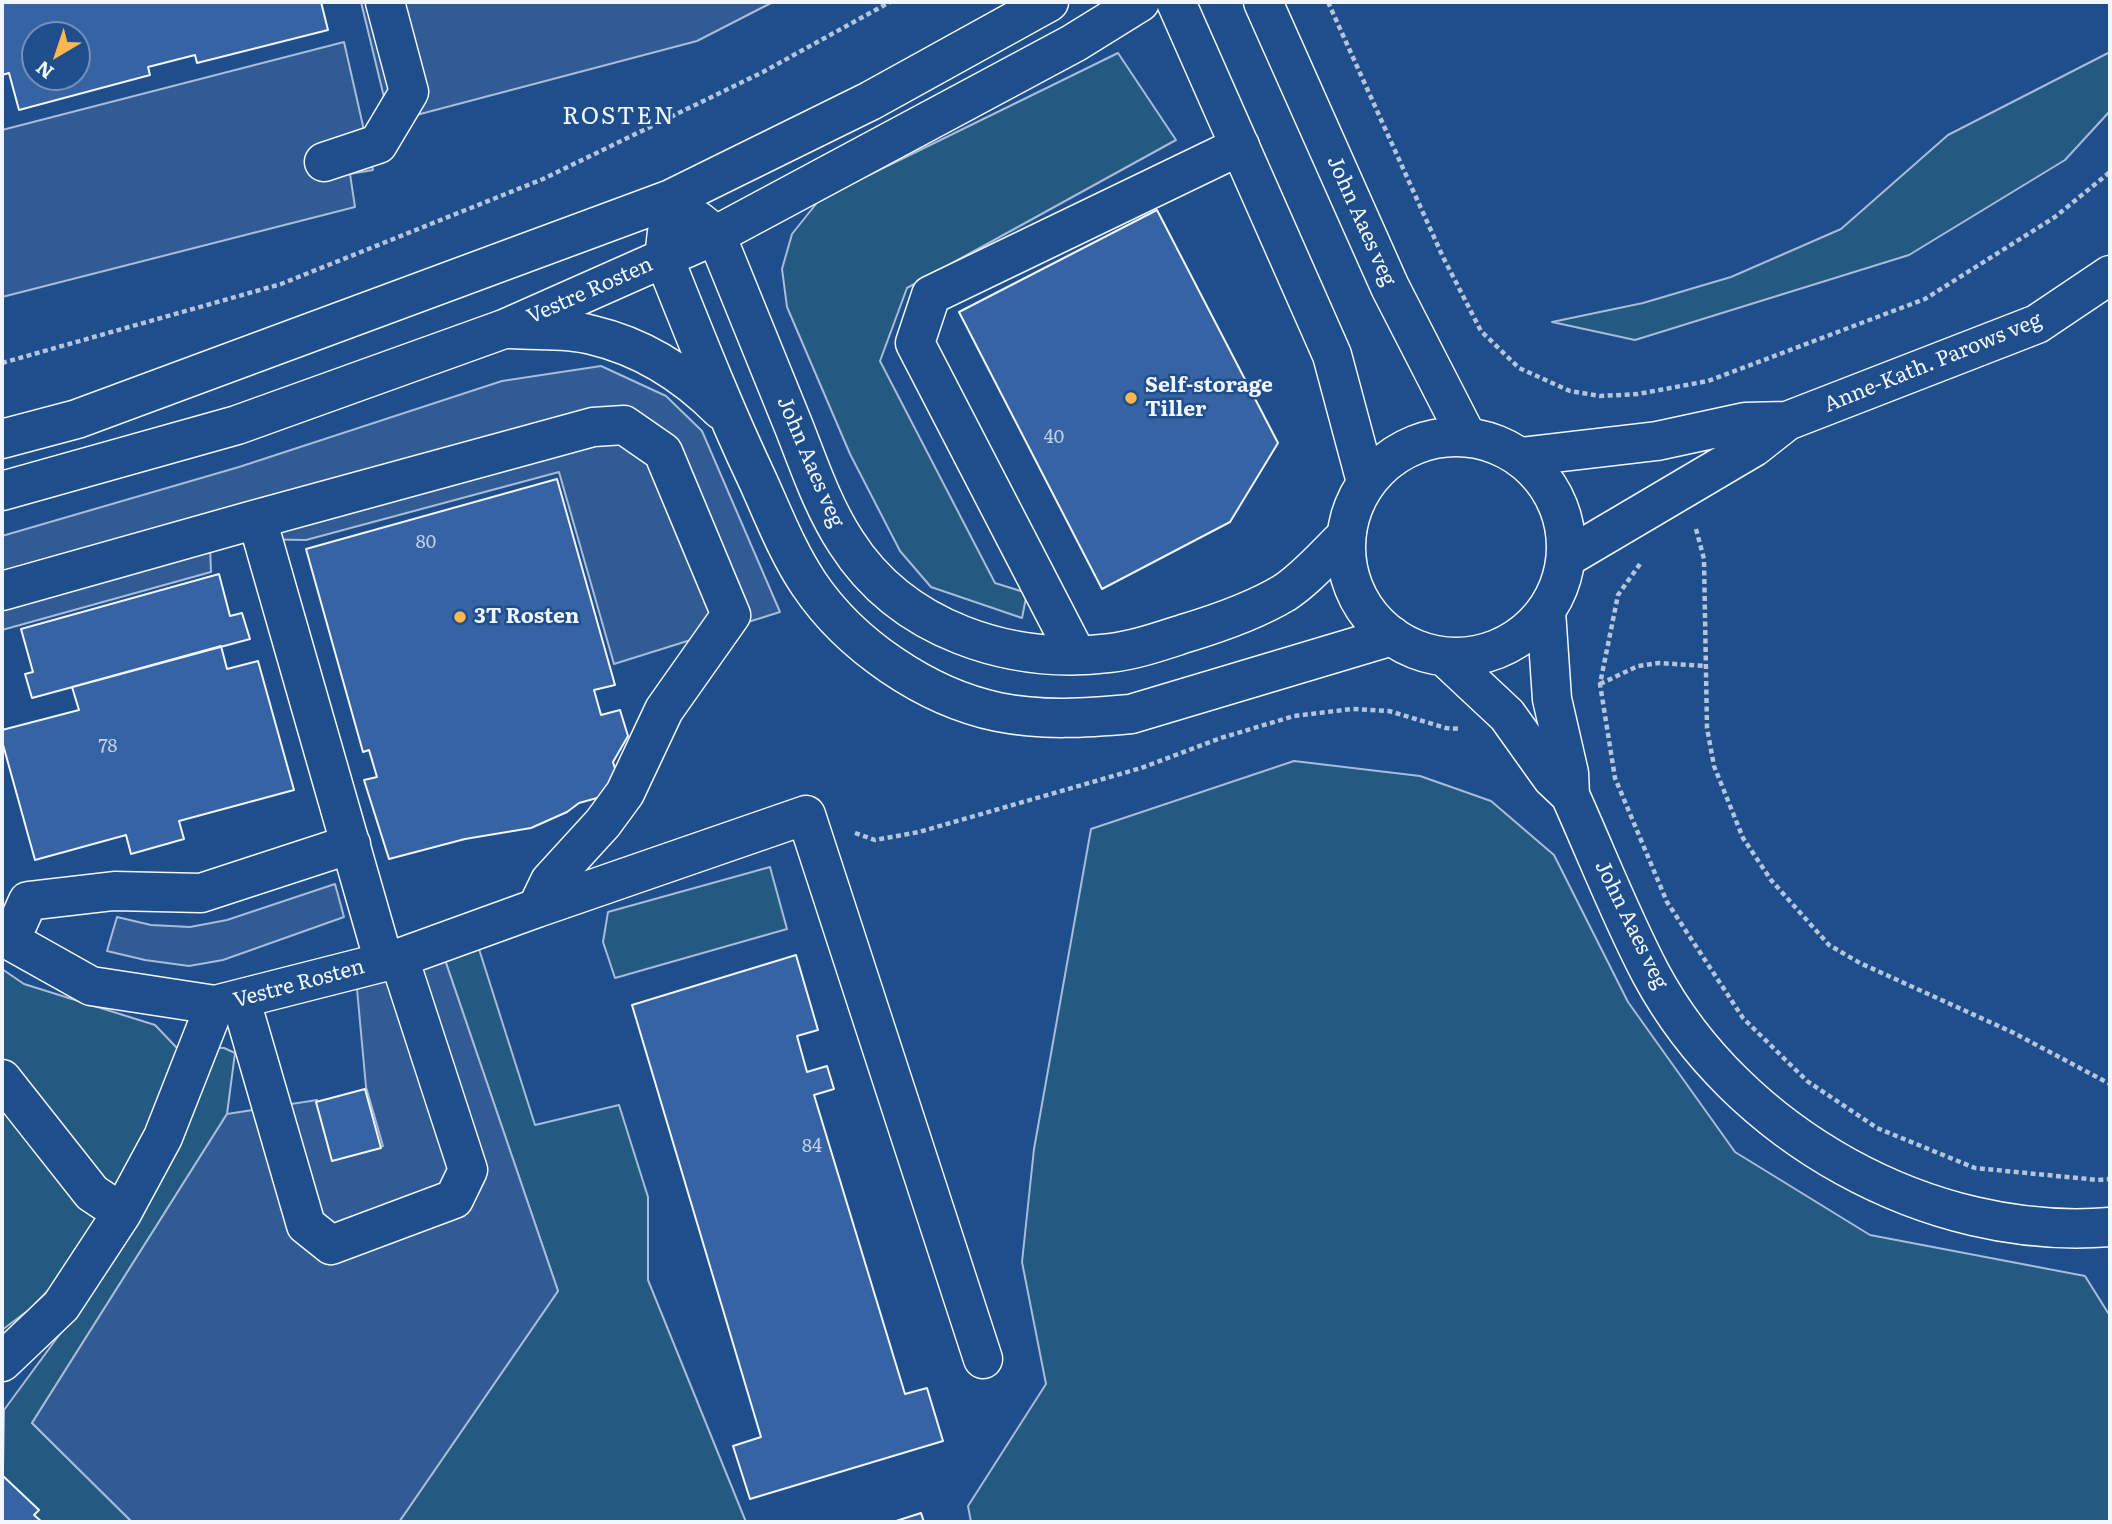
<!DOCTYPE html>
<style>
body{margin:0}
#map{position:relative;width:2112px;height:1524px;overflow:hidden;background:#1f4e8c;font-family:Literata,serif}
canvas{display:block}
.frame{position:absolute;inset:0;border:4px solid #f2f6ff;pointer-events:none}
.north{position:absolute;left:21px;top:21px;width:70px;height:70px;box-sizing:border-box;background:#1f4e8c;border:2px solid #7391ba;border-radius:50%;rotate:219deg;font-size:19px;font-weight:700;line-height:28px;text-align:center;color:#f2f6ff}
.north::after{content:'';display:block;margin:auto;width:24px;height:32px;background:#ffb74d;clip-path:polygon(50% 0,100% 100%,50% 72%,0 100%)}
</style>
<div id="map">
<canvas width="2112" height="1524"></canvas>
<div class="frame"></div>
<div class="north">N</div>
</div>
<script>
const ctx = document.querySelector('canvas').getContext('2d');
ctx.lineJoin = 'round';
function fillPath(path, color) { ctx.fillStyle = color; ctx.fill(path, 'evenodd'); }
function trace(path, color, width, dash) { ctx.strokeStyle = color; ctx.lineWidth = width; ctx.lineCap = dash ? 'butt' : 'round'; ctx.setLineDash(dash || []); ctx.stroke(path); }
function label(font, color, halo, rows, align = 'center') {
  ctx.font = font + ' Literata,serif'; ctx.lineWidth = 5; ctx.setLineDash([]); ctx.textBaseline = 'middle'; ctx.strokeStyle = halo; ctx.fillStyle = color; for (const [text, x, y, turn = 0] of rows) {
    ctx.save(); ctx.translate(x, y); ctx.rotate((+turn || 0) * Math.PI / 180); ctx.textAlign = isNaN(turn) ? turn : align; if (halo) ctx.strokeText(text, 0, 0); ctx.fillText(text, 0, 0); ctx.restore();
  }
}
const green = new Path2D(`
 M2110,52V111L2065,160L1909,255L1635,340L1552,322L1643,303L1731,277L1841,229L1948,135Z
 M1118,53L1176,140L907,288L880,361L995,583L1027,593L1022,618L931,587L900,551L850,454L787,307L782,269L792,234L820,199Z
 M1294,761L1420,776L1491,801L1554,855L1628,1002L1735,1152L1870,1235L2085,1276L2110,1316V1522H971L968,1506L1046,1384L1022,1262L1034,1149L1091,829Z
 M770,867L787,929L615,978L603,942L608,912Z
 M479,949L535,1125L619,1105L648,1197V1280L746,1522H399L558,1291L445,960Z
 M2,969L24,984L155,1025L176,1047L224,1048L235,1053L227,1114L32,1423L132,1522H2L4,1410L93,1289L70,1268L30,1309L2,1330Z`);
fillPath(green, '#245a82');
trace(green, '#a8bbd7', 2);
const parking = new Path2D(`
 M361,2H773L697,41L390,122Z
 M344,42L373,170L350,174L355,207L2,297V130Z
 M601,366L666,396L702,431L780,612L614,664L559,472L306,540L247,539L210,546L211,572L2,630V536L239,467L502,381Z
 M335,884L344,917L223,960L189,966L145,960L107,951L117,917L151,925L190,927L227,920Z
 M445,960L558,1291L399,1522H132L32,1423L227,1114L317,1100L334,1159L383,1146L366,1087L357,989Z`);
fillPath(parking, '#305b95');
trace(parking, '#a8bbd7', 2);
const building = new Path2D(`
 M2,2H321L328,30L197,63L195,55L148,67L150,75L19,110L9,73L2,75ZM35,35H77V77H35Z
 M1157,210L1278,443L1230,522L1102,589L959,312Z
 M557,479L615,685L594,690L601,715L620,710L628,736L613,762L622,791L579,803L567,812L531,828L465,839L389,859L364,780L377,777L369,750L363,752L306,549Z
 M219,574L230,616L242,613L250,639L32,698L25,674L33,672L21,629Z
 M221,646L227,669L258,661L294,790L179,821L184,839L131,854L126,835L35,860L2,741V730L79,710L72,687Z
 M796,955L818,1030L797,1036L807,1072L827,1066L834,1089L814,1095L905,1394L927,1388L943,1441L750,1499L733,1446L761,1437L632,1005Z
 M365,1089L381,1148L332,1161L316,1102Z
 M2,1475L39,1510L34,1515L42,1522H2Z
 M921,1513L924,1522H893Z`);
fillPath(building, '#3563a3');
trace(building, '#f2f6ff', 2);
const minor = new Path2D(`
 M324,162L378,144L409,92L385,2
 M697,220L716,235C742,299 768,363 794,427C809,465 823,507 846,542C902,630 1010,665 1110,653C1136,650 1161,641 1186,633C1219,623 1254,611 1284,593C1307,578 1326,555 1346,536
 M667,232L664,258C694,333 723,407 757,479C773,514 787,551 809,584C850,645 926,697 998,712C1042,721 1087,718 1131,714L1392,636
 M511,329C537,331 567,328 592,335C643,347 684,373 721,410
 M2,439L77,419L671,199L870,101L1049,2
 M1520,457L1657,441L1745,422L1787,421
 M2,491L237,425L504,329L716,235L1074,43L1140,2
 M1566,558L1754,447L1787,421L2037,324L2110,275
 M2,591L257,519
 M1076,654L915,343L931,295L1240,146
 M537,908L806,815L983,1359
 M2,936L91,986L215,1005L384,962L399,958L537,908L550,881L603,823L625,793L664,710L731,615L663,452L624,425L593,427L257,519L384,962
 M10,941L28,901L114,891L201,893L351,844
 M241,1001L306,1225L331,1245L454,1199L468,1170L399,958
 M2,1079L92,1193L122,1213
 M2,1362L61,1306L122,1213L163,1137L215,1005`);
const major = new Path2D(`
 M1176,2L1332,355L1366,482
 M1263,2L1390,287L1467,437
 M1346 547a110 110 0 1 1 220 0a110 110 0 1 1-220 0Z
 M1546,611L1552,699L1569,773L1570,795
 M1445,657L1507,715L1552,778L1570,795C1597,855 1621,917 1651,974C1737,1134 1929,1242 2110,1227`);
trace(minor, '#f2f6ff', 41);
trace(major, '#f2f6ff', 41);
trace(new Path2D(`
 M1328,2L1443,257L1481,331L1519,368L1570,391L1600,396L1638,394L1708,381L1925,299L2055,217L2110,172
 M2,363L281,284L543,179L763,72L890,2
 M1696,529L1704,559L1707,728L1714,766L1743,838L1771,880L1829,945L1860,963L2014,1033L2110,1084
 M1640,564L1618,595L1600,684L1615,778L1667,902L1743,1018L1807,1081L1877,1128L1975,1168L2098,1180L2110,1179
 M1600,684L1638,666L1659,663L1705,666
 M855,833L875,840L919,832L1141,768L1221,738L1294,716L1352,709L1389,711L1446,728L1461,729`), '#b3c4dc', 4.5, [5, 3.5]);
trace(minor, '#1f4e8c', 38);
trace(major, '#1f4e8c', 38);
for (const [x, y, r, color] of [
 [1131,398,7,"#ffb74d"],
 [460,617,7,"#ffb74d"]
]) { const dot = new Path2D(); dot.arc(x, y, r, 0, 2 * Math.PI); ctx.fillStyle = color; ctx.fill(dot); trace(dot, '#1f4e8c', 2.5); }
label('18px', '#c3d1e8', null, [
 ["40",1054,438],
 ["80",426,543],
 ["78",108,747],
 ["84",812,1147]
]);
label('21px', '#f2f6ff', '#1f4e8c', [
 ["John Aaes veg",1361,221,66],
 ["Vestre Rosten",590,291,-24],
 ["Anne-Kath. Parows veg",1933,363,-22],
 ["John Aaes veg",810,462,67],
 ["John Aaes veg",1631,925,64],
 ["Vestre Rosten",299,984,-15]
]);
label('bold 21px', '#f2f6ff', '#1f4e8c', [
 ["Self-storage",1145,386],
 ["Tiller",1145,410],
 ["3T Rosten",474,617]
], 'left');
ctx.letterSpacing = '2px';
label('24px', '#f2f6ff', '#1f4e8c', [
 ["ROSTEN",619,117]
]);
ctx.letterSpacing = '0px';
</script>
